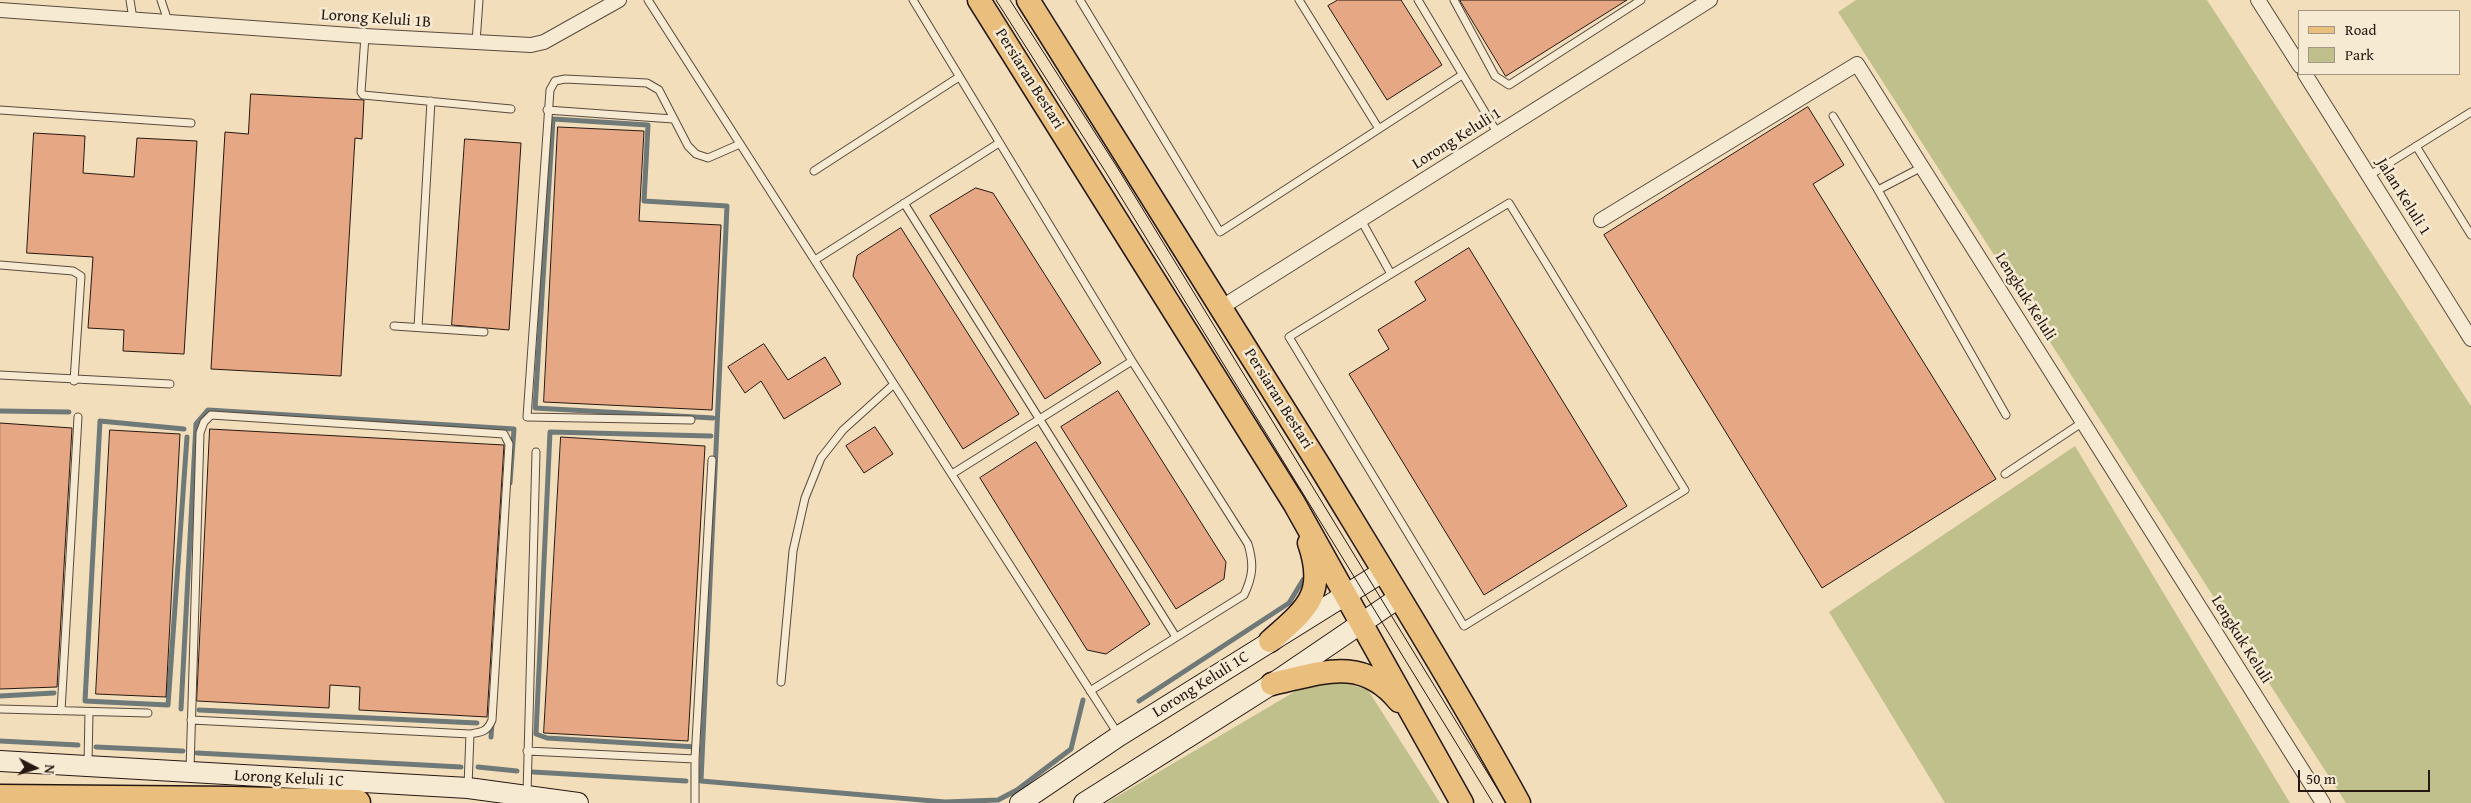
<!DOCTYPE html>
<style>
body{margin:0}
#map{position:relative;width:2471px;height:803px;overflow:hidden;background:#f3debc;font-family:"Gentium Book Plus",serif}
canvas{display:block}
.legend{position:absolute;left:2298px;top:10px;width:162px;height:65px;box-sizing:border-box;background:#f7ead3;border:1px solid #a39685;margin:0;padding:6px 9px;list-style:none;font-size:15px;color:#251811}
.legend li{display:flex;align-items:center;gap:10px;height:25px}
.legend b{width:25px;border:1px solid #a39685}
.north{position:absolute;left:10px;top:743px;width:50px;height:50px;-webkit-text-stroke:4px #f7ead3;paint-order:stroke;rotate:95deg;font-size:14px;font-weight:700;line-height:20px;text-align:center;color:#251811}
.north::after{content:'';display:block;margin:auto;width:18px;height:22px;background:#251811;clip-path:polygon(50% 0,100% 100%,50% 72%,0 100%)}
.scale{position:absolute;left:2298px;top:770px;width:132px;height:22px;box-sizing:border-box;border:2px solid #251811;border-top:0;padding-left:6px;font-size:15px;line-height:18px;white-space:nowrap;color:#251811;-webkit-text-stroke:4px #f7ead3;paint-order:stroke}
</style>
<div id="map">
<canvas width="2471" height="803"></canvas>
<ul class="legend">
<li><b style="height:6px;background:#eabf7e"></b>Road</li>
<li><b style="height:14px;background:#c0c08d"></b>Park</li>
</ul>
<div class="north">N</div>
<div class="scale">50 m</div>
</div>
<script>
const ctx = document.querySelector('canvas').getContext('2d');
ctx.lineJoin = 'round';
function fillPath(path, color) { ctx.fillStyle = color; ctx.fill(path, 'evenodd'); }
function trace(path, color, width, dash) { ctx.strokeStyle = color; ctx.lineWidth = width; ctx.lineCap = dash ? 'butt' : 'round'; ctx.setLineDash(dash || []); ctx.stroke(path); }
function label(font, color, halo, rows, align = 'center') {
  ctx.font = font + ' "Gentium Book Plus",serif'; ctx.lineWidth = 5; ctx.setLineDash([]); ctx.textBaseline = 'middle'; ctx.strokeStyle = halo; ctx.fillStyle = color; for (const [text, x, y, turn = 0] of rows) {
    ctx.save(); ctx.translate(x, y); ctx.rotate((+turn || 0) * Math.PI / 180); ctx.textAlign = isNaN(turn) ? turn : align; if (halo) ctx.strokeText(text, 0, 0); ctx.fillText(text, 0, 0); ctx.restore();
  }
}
fillPath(new Path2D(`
 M1856,0H2207L2471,406V803H2346L1838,12Z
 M2075,446L2290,803H1945L1829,612Z
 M1328,682L1347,683L1368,690L1440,803H1106L1306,685Z`), '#c0c08d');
trace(new Path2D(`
 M0,411L69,412
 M713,418L535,408L553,119L648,125L644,201L727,206L701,781L945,802L998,800L1017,790L1071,749L1083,700
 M184,429L100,421L85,701L168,705L187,437
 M0,696L54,693
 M1139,701L1289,603L1303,580
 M181,709L196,424L208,410L514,429L510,483
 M199,710L477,723
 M491,737L492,723
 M0,741L78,745
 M96,747L183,751
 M696,747L547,738L536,734L550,432L711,436
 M197,753L461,767
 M478,767L517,771
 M533,772L686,781`), '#6f7978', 5);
const building = new Path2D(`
 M1338,0H1401L1442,65L1387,100L1328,6Z
 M1460,0H1627L1506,76Z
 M251,94L364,100L362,139L355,138L341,376L211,369L225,132L248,134Z
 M1808,107L1844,165L1813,184L1996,479L1822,588L1604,235Z
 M558,127L644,131L639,221L721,225L712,410L544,402Z
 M34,133L85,136L83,173L134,177L137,138L197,141L184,354L123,351L124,330L88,328L93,257L27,253Z
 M465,139L521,143L509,330L452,325Z
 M976,188L993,193L1101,363L1045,399L930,216Z
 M901,228L1019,414L963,449L853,276L857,256Z
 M1469,248L1627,506L1484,595L1349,374L1389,349L1378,330L1426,300L1415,282Z
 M764,344L788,380L825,357L841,384L784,419L761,381L745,393L728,367Z
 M1118,391L1226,562L1224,579L1176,609L1061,427Z
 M0,423L72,428L57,687L0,689Z
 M875,427L893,454L864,473L846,446Z
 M210,429L504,445L487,717L359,710L360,687L330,685L329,708L197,701Z
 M110,430L180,434L166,697L96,694Z
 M561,437L705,446L688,741L544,733Z
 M1036,442L1150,624L1106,654L1087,650L980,478Z`);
fillPath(building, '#e6a784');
trace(building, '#251811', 1);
const lane = new Path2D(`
 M130,0L133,19
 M161,0L168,21
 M648,0L1118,734
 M913,0L1132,361L1248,544C1254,564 1253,576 1244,595L1090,691
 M1080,0L1220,232L1462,75
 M1299,0L1379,129
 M1418,0L1498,134
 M1454,0L1495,76L1509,85L1641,0
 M365,36L361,92L363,95L511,109
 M476,42L479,0
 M0,110L191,123
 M547,110L673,119
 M1833,116L1878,190L1922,167
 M2416,146L2471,235
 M814,171L959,77
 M2370,175L2471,112
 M1878,190L2006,415
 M904,203L1176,637
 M1361,220L1391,274L1289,337L1464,626L1685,490L1509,203L1391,274
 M815,260L999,143
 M0,265L73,271L81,276L74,381
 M394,326L484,332
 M418,327L431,101
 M0,375L170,384
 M691,420L527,417L550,90L555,81L565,79L647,83L659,90L688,146L696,154L708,158L740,144
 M952,474L1132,361
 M2005,474L2083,422
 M781,682L793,551L805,498L821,458L843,430L894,384
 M0,709L148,713
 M61,711L78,417
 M527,751L695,759
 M88,764L89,712
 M190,770L200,433L204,422L211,415L504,434L509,444L492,720C487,732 482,732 470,734L191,720
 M468,786L470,734
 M527,794L536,452
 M695,803V759L712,460`);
const street = new Path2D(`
 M2258,0L2300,66
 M0,10L365,36L531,45L544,42L619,0
 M2305,74L2471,339
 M1601,220L1857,64L2323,803
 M1222,307L1710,0`);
const secondary = new Path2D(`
 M0,761L468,788L578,803
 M1020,803L1119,736L1384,571
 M1084,803L1272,684L1400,597`);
const primary = new Path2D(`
 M979,0L1294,503L1462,803
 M1028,0C1125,155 1223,310 1319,465C1387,577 1456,688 1519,803
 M1270,641C1306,609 1327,595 1309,543
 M1272,684C1321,673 1362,655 1399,701`);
const highway = new Path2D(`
 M0,798L233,800L357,803`);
trace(lane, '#584a3c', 9);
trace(street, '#584a3c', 16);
trace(secondary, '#251811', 22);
trace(primary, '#251811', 25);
trace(highway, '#251811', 29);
trace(lane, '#f7ead3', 7);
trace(street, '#f7ead3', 14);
trace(secondary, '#f7ead3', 20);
trace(primary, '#eabf7e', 22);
trace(highway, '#eabf7e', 26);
trace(new Path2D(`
 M996,0L1105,171L1493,803
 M1010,0L1117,167L1506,803`), '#251811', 1);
label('16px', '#251811', '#f7ead3', [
 ["Lorong Keluli 1B",376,19,4],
 ["Persiaran Bestari",1029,79,58],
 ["Lorong Keluli 1",1457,139,-32],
 ["Jalan Keluli 1",2403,197,58],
 ["Lengkuk Keluli",2025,297,58],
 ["Persiaran Bestari",1278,399,58],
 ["Lengkuk Keluli",2241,640,58],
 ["Lorong Keluli 1C",1201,685,-32],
 ["Lorong Keluli 1C",289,779,3]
]);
</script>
